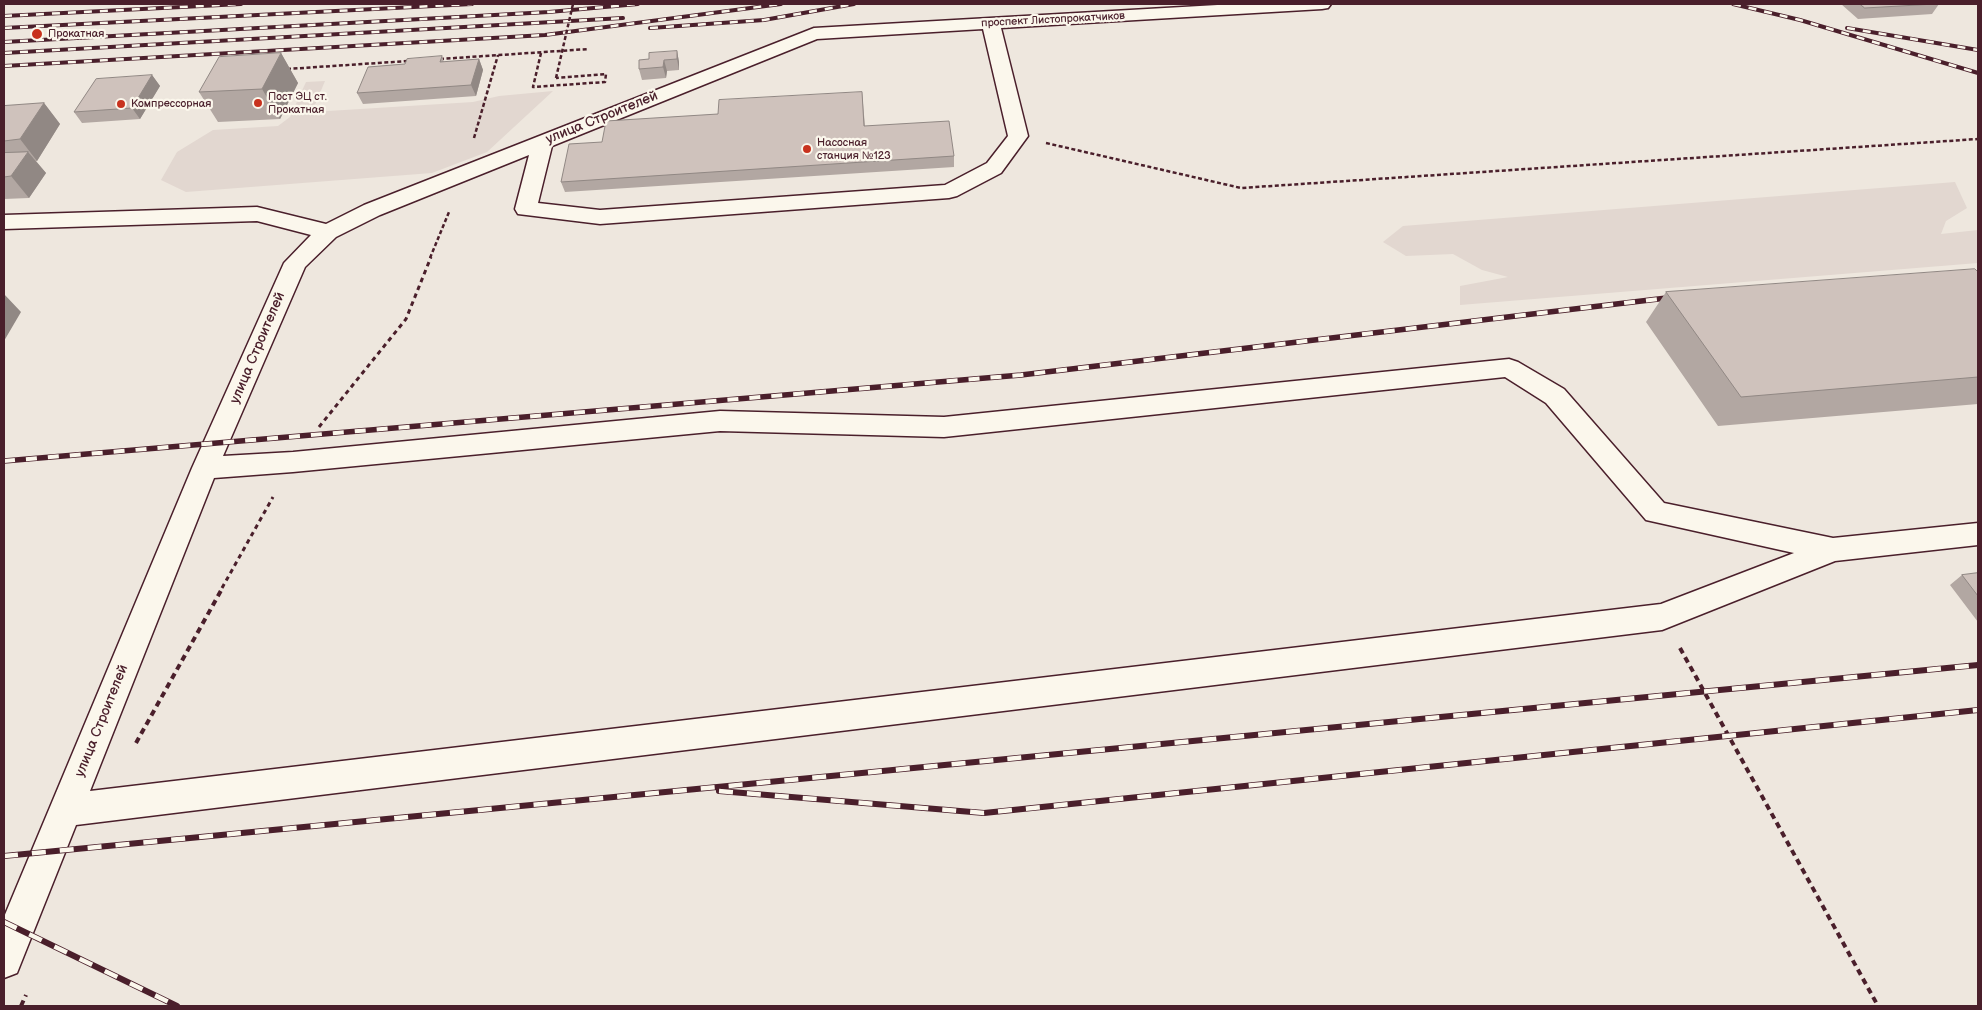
<!DOCTYPE html>
<meta charset="utf-8">
<style>
body{margin:0}
#map{position:relative;width:1982px;height:1010px;overflow:hidden;background:#fbf7ec;font-family:"Balsamiq Sans",sans-serif}
canvas{display:block}
.frame{position:absolute;inset:0;border:5px solid #4a1f2b;pointer-events:none}
</style>
<div id="map">
<canvas width="1982" height="1010"></canvas>
<div class="frame"></div>
</div>
<script>
const ctx = document.querySelector('canvas').getContext('2d');
ctx.lineJoin = 'round';
function fillPath(path, color) { ctx.fillStyle = color; ctx.fill(path, 'evenodd'); }
function trace(path, color, width, dash) { ctx.strokeStyle = color; ctx.lineWidth = width; ctx.lineCap = dash ? 'butt' : 'round'; ctx.setLineDash(dash || []); ctx.stroke(path); }
function label(font, color, halo, rows, align = 'center') {
  ctx.font = font + ' "Balsamiq Sans",sans-serif'; ctx.lineWidth = 4.5; ctx.setLineDash([]); ctx.textBaseline = 'middle'; ctx.strokeStyle = halo; ctx.fillStyle = color; for (const [text, x, y, turn = 0] of rows) {
    ctx.save(); ctx.translate(x, y); ctx.rotate((+turn || 0) * Math.PI / 180); ctx.textAlign = isNaN(turn) ? turn : align; if (halo) ctx.strokeText(text, 0, 0); ctx.fillText(text, 0, 0); ctx.restore();
  }
}
fillPath(new Path2D(`
 M4,4H1978V1006H4Z`), '#eee7de');
fillPath(new Path2D(`
 M325,81L312,112L473,102L499,96L553,91L487,152L432,173L186,192L161,180L177,152L213,130L278,126L290,117L306,82Z
 M1955,182L1967,208L1946,221L1941,234L1978,230V263L1460,305V286L1508,277L1482,270L1453,254L1406,256L1383,242L1403,226Z`), '#e2d7d0');
const minor = new Path2D(`
 M1235,4H1331L1328,8L1322,9L1001,28L1028,136L1001,173L957,196L949,198L600,224L518,214L515,209L529,155L380,215L336,237L305,267L223,456L293,452L720,411L944,417L1509,359L1518,362L1564,389L1664,503L1833,538L1978,523V545L1835,561L1662,630L76,825L17,973L4,978V917L192,468L284,263L311,235L257,221L4,229V215L257,207L326,224L364,205L814,28ZM983,29L1008,136L987,163L945,185L600,210L538,203L552,146L817,39ZM1505,377L1546,403L1646,520L1794,553L1661,604L90,791L214,478L293,472L720,431L944,437Z`);
trace(minor, '#4a1f2b', 3);
trace(new Path2D(`
 M541,53L533,87L605,82L606,74L556,78
 M440,59L589,49
 M287,69L408,61
 M474,138L498,55
 M1046,143L1241,188L1978,139
 M430,258L449,212`), '#4a1f2b', 2.5, [4, 2.5]);
trace(new Path2D(`
 M319,427L406,319L431,257
 M222,588L273,497`), '#4a1f2b', 3, [4.5, 4]);
trace(new Path2D(`
 M1680,648L1878,1006
 M136,743L223,587
 M21,1006L26,995`), '#4a1f2b', 4, [6, 4.5]);
fillPath(minor, '#fbf7ec');
const railFar2 = new Path2D(`
 M1733,4L1800,20L1978,73
 M4,16L241,4
 M4,28L472,4
 M650,28L764,20L854,4
 M1847,28L1978,50
 M4,42L549,12L638,4
 M4,53L623,18
 M4,66L545,35L781,4`);
const railFar1 = new Path2D(`
 M4,461L1021,375L1675,297`);
const rail = new Path2D(`
 M719,791L984,813L1978,710
 M4,856L1978,665
 M4,922L177,1006`);
trace(railFar2, '#4a1f2b', 4);
trace(railFar1, '#4a1f2b', 5.5);
trace(rail, '#4a1f2b', 6);
trace(railFar2, '#fbf7ec', 2.5, [8]);
trace(railFar1, '#fbf7ec', 4, [11]);
trace(rail, '#fbf7ec', 4.5, [14]);
trace(new Path2D(`
 M556,78L573,4`), '#4a1f2b', 2.5, [4, 2.5]);
fillPath(new Path2D(`
 M1841,4H1939L1932,14L1858,19Z
 M677,51L679,62V70L667,71L666,78L642,80L639,69L649,59Z
 M281,53L298,83L280,119L218,122L199,92Z
 M442,56L444,62L479,59L483,70L476,96L363,104L357,93L405,64Z
 M152,75L160,86L140,119L82,123L74,112Z
 M862,92L865,126L954,156V167L565,192L561,182L602,142L718,114Z
 M44,103L60,124L37,161H36L46,173L29,198L4,199V106Z
 M1978,272V404L1718,426L1646,322L1666,292Z
 M1978,573V622L1950,585L1962,575Z`), '#b2a7a2');
fillPath(new Path2D(`
 M677,51L679,62V70L677,59Z
 M281,53L298,83L280,119L262,89Z
 M479,59L483,70L476,96L471,85Z
 M664,60L667,71L666,78L663,67Z
 M152,75L160,86L140,119L132,108Z
 M44,103L60,124L37,161L20,139Z
 M28,152L46,173L29,198L11,176Z
 M4,294L21,312L4,341Z`), '#918884');
const building = new Path2D(`
 M1860,4H1935L1865,8Z
 M677,51V59L664,60L663,67L639,69V60L649,59V53Z
 M281,53L262,89L199,92L219,57Z
 M442,56L440,62L479,59L471,85L357,93L368,67L405,64L407,59Z
 M152,75L132,108L74,112L96,79Z
 M862,92L864,126L949,121L954,156L561,182L569,144L602,142L606,121L718,114L719,100Z
 M44,103L20,139L4,141V106Z
 M28,152L11,176L4,177V153Z
 M1975,269L1978,272V377L1741,397L1666,292Z
 M1978,573V596L1962,575Z`);
fillPath(building, '#cfc2bc');
trace(building, '#918884', 1);
for (const [x, y, r, color] of [
 [37,34,6,"#c8321e"],
 [258,103,5,"#c8321e"],
 [121,104,5,"#c8321e"],
 [807,149,5,"#c8321e"]
]) { const dot = new Path2D(); dot.arc(x, y, r, 0, 2 * Math.PI); ctx.fillStyle = color; ctx.fill(dot); trace(dot, '#fbf7ec', 2); }
label('11px', '#4a1f2b', '#fbf7ec', [
 ["проспект Листопрокатчиков",1053,20,-3]
]);
label('11px', '#4a1f2b', '#fbf7ec', [
 ["Прокатная",48,34],
 ["Пост ЭЦ ст.",268,97],
 ["Прокатная",268,110],
 ["Компрессорная",131,104],
 ["Насосная",817,143],
 ["станция №123",817,156]
], 'left');
label('14px', '#4a1f2b', '#fbf7ec', [
 ["улица Строителей",602,118,-22],
 ["улица Строителей",258,348,-67],
 ["улица Строителей",102,721,-68]
]);
</script>
